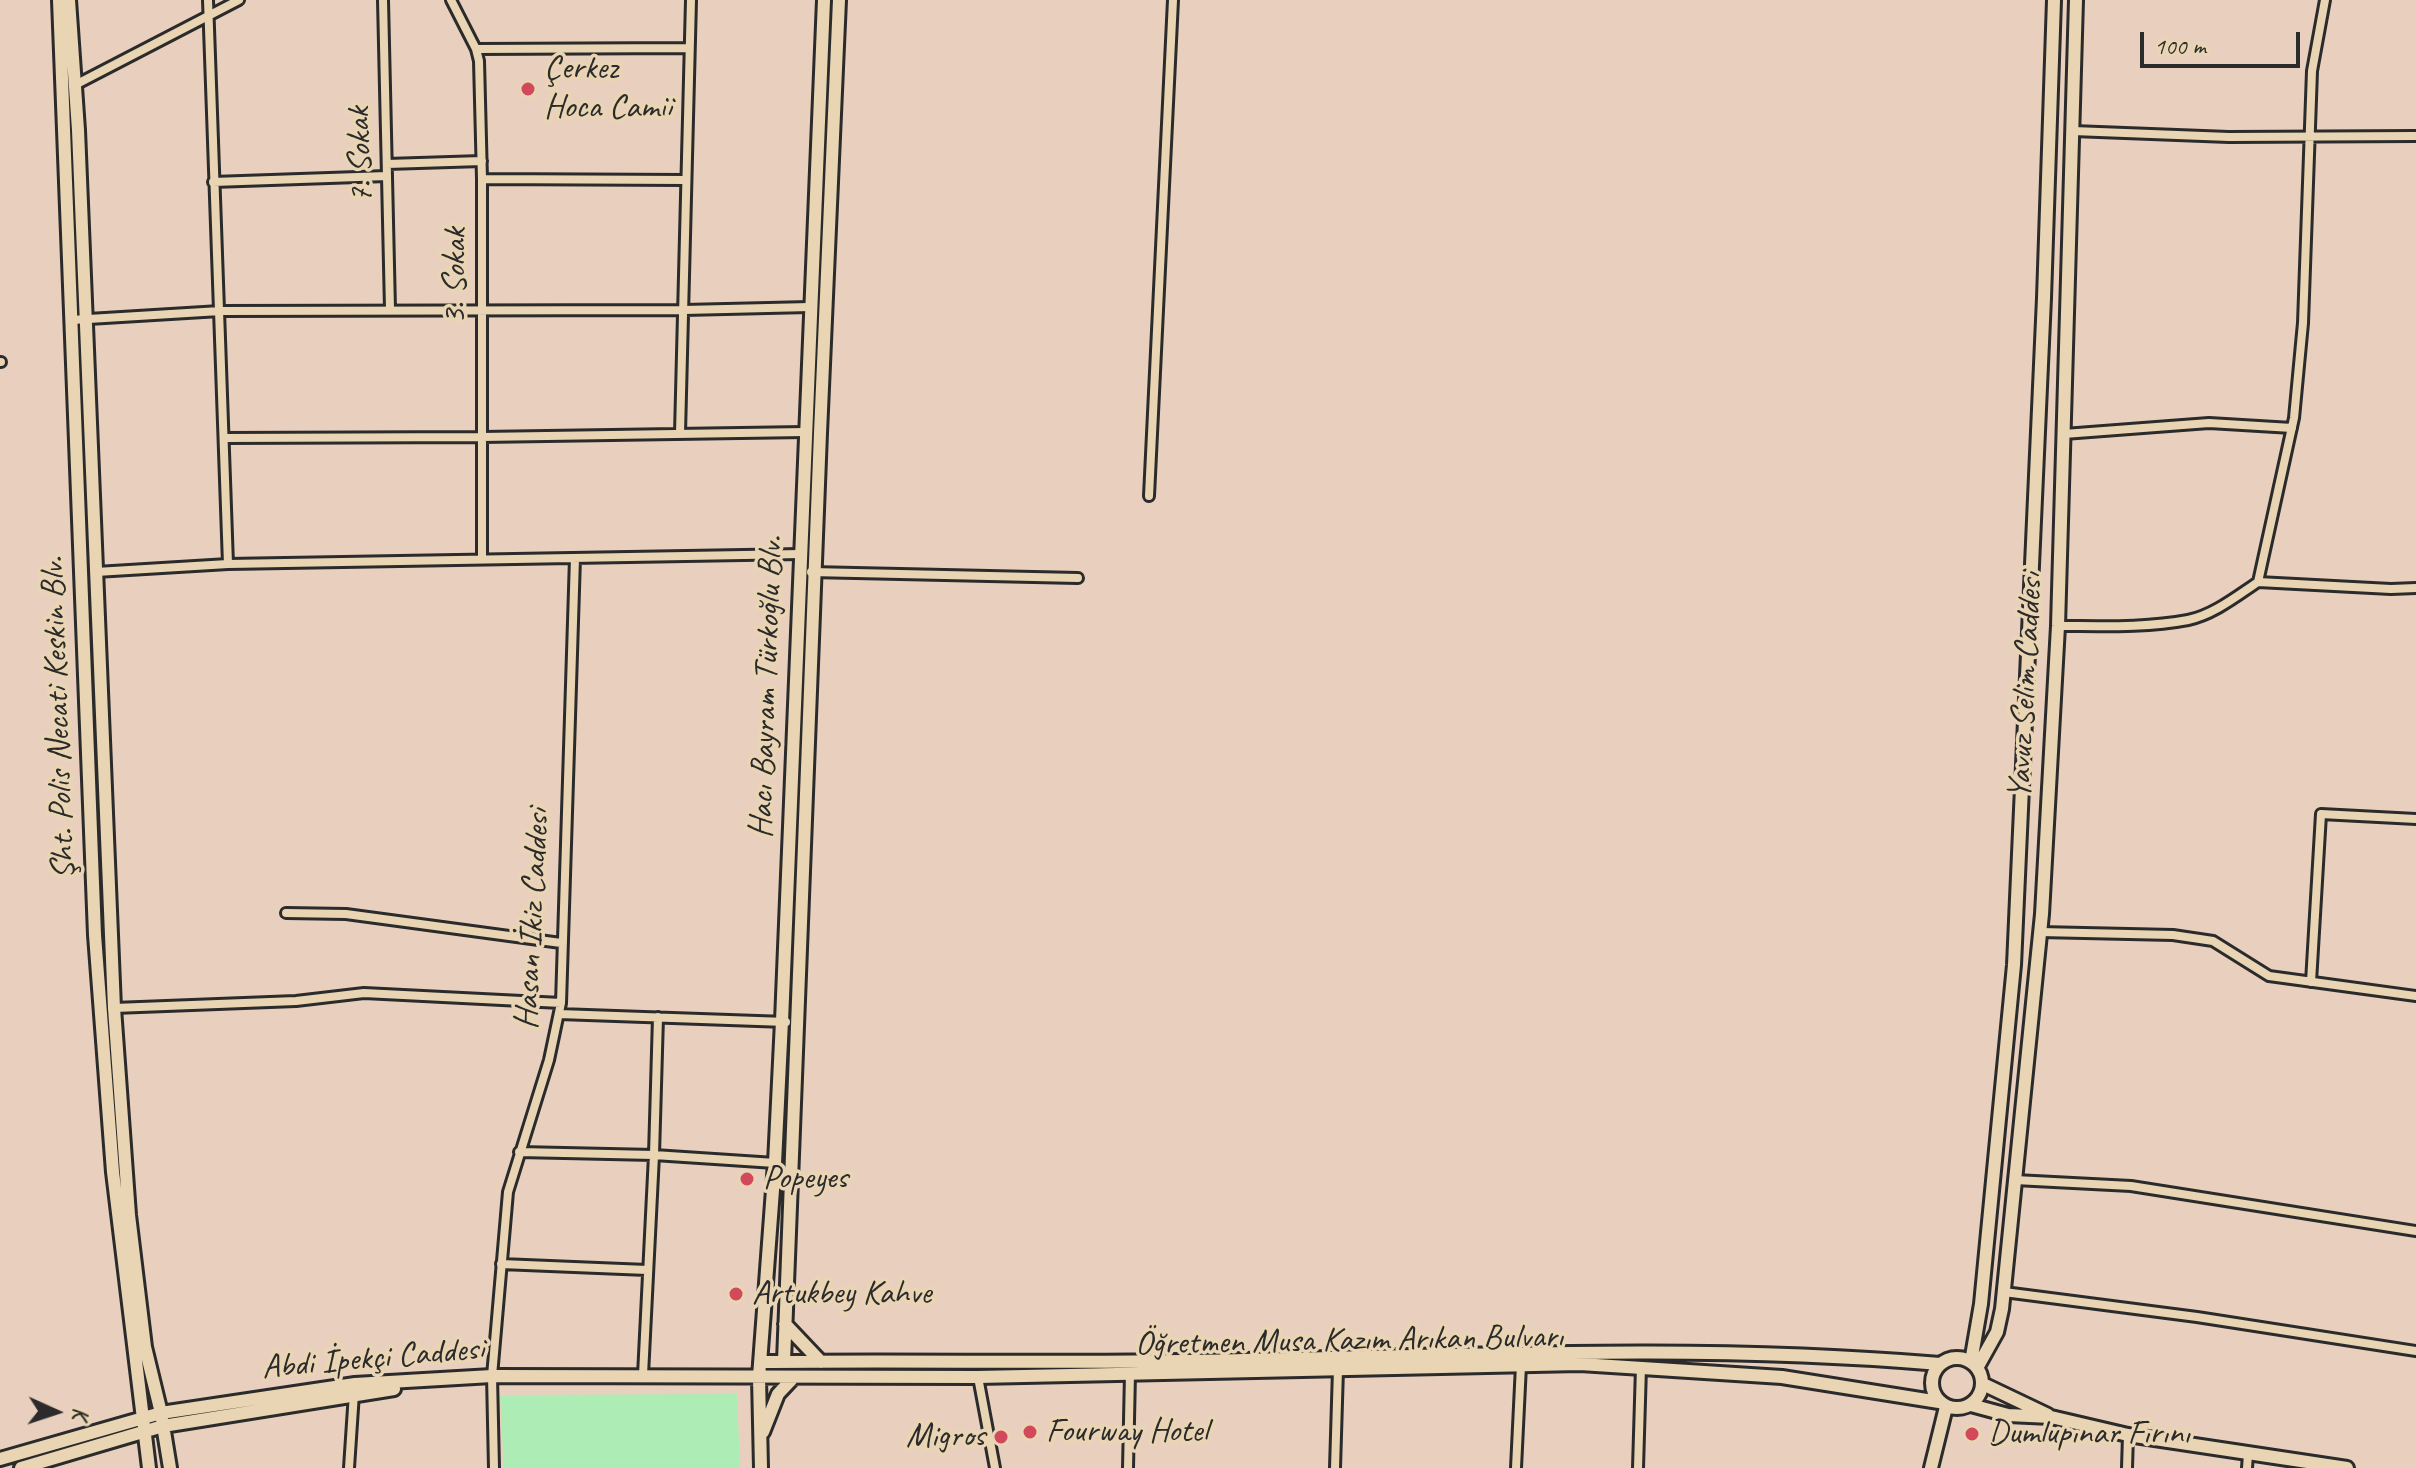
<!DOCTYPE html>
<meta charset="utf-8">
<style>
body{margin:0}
#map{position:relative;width:2416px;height:1468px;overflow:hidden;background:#e9d0be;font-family:Caveat,sans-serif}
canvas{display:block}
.north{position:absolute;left:16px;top:1372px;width:80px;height:80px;-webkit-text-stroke:6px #e9d4b3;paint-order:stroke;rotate:93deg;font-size:22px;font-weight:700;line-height:32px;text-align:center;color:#2b2b2b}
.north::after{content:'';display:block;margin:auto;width:28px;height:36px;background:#2b2b2b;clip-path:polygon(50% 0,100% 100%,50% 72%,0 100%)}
.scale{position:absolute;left:2140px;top:32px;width:160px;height:36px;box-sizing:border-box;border:4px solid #2b2b2b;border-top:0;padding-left:10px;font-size:24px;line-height:28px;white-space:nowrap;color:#2b2b2b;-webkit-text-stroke:6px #e9d4b3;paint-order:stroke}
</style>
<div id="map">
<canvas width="2416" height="1468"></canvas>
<div class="north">K</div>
<div class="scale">100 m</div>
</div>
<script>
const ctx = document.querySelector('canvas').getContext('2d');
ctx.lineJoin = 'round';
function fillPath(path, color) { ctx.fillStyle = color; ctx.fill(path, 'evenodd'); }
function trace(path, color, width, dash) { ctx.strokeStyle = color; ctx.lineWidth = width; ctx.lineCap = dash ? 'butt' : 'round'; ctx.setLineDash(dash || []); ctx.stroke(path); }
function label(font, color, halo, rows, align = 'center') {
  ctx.font = font + ' Caveat,sans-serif'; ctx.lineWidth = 7; ctx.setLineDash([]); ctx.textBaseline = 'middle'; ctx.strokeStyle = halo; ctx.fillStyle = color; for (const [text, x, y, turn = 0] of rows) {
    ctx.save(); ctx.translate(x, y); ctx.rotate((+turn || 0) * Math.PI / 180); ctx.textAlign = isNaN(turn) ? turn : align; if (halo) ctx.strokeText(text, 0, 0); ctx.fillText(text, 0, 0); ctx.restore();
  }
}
fillPath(new Path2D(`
 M737,1394L740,1468H504L500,1395Z`), '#adecb4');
const street = new Path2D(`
 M208,0L228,564
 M383,0L390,309
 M451,0L476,49L479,61L482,179V559
 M476,49L689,48
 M75,85L239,0
 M2073,131L2229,137L2416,136
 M387,164L482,161
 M482,179L686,180
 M213,182L387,176
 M72,320L220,311L684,310L810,307
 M0,362H1
 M680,433L691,0
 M2064,434L2209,423L2292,428
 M224,438L482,437L805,432
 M1149,496L1173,0
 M96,572L228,564L801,554
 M811,572L1078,578
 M2258,582L2391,589L2416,588
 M2058,626C2100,626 2146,628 2188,620C2213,615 2237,596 2258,582L2294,418L2303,323L2312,71L2325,0
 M286,913L346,914L561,943
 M2040,932L2173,935L2213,941L2269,976L2416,996
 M2311,982L2321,814L2416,819
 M114,1008L296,1001L364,993L561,1003
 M559,1014L786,1022
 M519,1152L654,1155L775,1163
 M2015,1180L2131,1186L2416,1231
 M501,1264L647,1270
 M2004,1292L2197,1317L2416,1351
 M643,1375L654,1155L658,1017
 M978,1377L995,1468
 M349,1468L354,1393
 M494,1468L492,1376L508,1192L549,1060L561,1003L575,558
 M1128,1468L1130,1373
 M1335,1468L1338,1369
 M1516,1468L1521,1365
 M1638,1468L1641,1367
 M2127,1468L2128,1435
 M2247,1468L2248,1454`);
const secondary = new Path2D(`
 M59,0L95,935L113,1172L149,1468
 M69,0L78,130L114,1008L129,1215L145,1347L161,1413L170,1468
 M785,1324L821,1362
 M1932 1383a25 25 0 1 1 50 0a25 25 0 1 1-50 0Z
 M784,1361L820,433L839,0
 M760,1362C921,1360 1083,1364 1244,1360C1476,1355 1709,1344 1940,1364
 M1971,1362L1981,1304L2014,965L2044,298L2054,0
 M1977,1368L1997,1332L2002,1309L2042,914L2058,626L2076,0
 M1983,1384L2048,1415
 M1971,1405L2008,1415L2051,1417L2128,1435L2347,1468
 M763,1432L778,1394L794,1377
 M0,1459L161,1413L355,1384L492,1376L978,1377L1580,1364L1782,1377L1939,1402
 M21,1468L163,1426L394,1389
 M761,1468L759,1377L775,1163L782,1021L824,0
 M1931,1468L1946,1407`);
trace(street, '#2b2b2b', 14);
trace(secondary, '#2b2b2b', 18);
trace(street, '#e9d4b3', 8);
trace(secondary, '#e9d4b3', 12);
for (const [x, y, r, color] of [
 [528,89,8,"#d1495b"],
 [747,1179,8,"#d1495b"],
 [736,1294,8,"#d1495b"],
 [1030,1432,8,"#d1495b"],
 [1972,1434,8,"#d1495b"],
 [1001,1437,8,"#d1495b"]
]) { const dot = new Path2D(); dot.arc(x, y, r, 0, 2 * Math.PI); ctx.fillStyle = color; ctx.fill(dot); trace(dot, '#e9d4b3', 3); }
label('34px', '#2b2b2b', '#e9d4b3', [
 ["Çerkez",544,69],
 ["Hoca Camii",544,108],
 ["Popeyes",763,1179],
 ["Artukbey Kahve",752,1294],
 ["Fourway Hotel",1046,1432],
 ["Dumlupınar Fırını",1988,1434],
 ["Migros",985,1437,"right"]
], 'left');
label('34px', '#2b2b2b', '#e9d4b3', [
 ["7. Sokak",361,155,-92],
 ["3. Sokak",456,276,-90],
 ["Yavuz Selim Caddesi",2026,686,-87],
 ["Hacı Bayram Türkoğlu Blv.",767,687,-88],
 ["Şht. Polis Necati Keskin Blv.",59,718,-92],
 ["Hasan İkiz Caddesi",533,919,-87],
 ["Öğretmen Musa Kazım Arıkan Bulvarı",1349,1341,-1],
 ["Abdi İpekçi Caddesi",373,1359,-5]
]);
</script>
